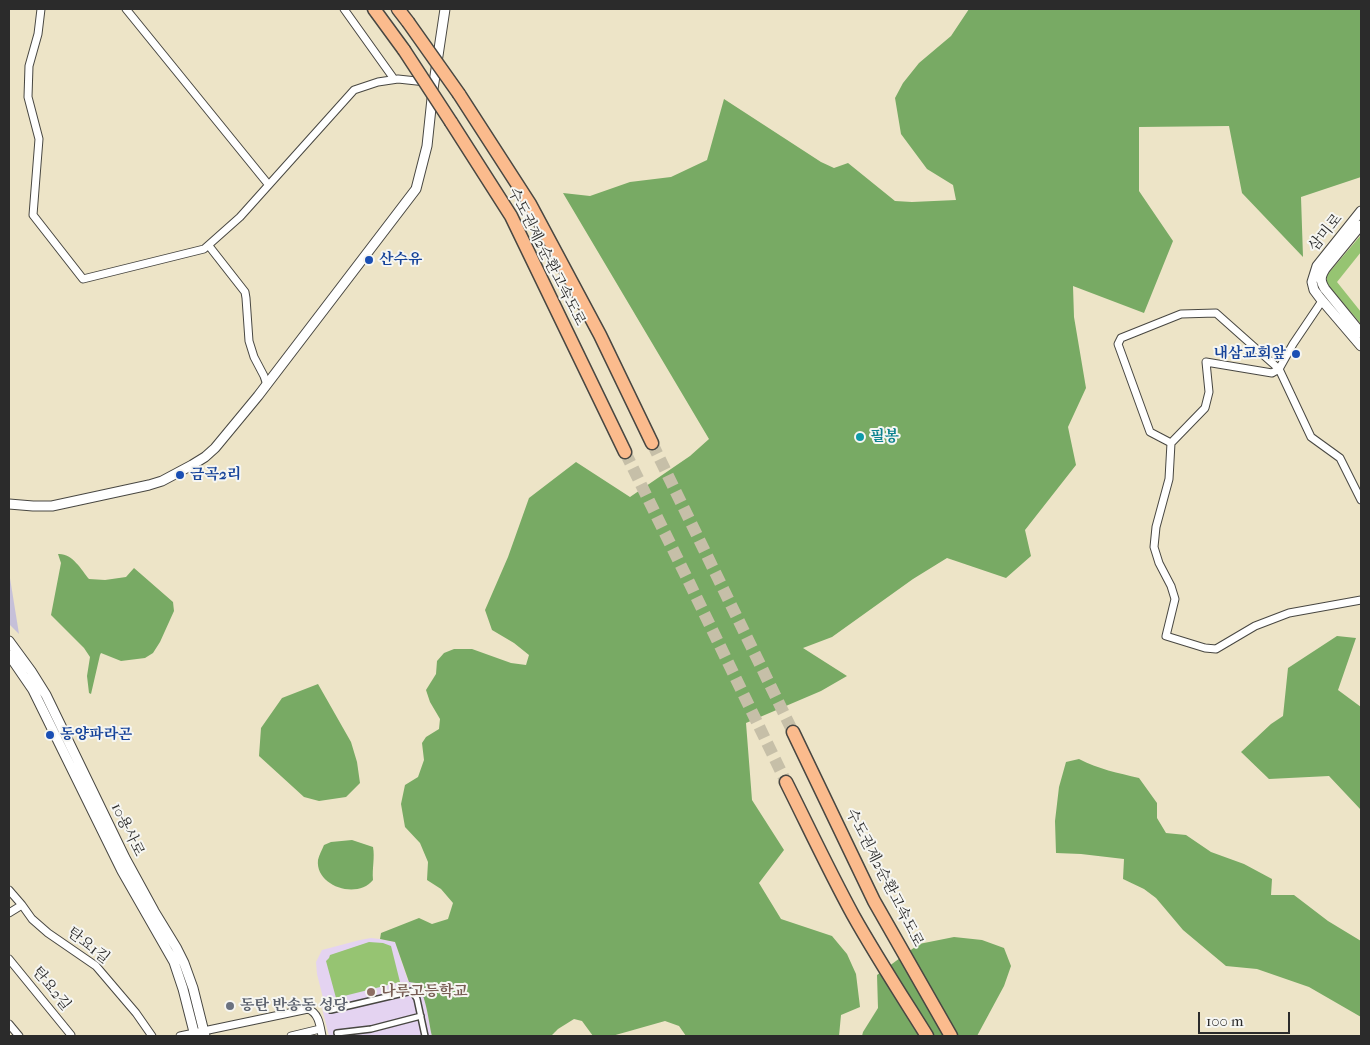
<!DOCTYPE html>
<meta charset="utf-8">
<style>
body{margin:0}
#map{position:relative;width:1370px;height:1045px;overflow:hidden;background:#ede4c7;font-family:"IM FELL French Canon",serif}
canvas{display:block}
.frame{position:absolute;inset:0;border:10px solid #2b2b2b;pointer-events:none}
.scale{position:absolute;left:1198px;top:1012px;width:92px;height:22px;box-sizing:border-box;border:2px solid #2b2b2b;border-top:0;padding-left:6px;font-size:15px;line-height:18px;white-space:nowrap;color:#2b2b2b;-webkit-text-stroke:4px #f6f6f2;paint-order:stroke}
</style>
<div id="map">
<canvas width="1370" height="1045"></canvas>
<div class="frame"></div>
<div class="scale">100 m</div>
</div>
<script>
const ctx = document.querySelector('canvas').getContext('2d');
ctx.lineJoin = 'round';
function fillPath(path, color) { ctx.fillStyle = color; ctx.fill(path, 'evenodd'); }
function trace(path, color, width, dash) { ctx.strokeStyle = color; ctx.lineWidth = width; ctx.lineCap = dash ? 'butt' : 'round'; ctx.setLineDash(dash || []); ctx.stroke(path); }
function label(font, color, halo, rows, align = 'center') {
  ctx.font = font + ' "IM FELL French Canon","Noto Serif KR",serif'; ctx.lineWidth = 4; ctx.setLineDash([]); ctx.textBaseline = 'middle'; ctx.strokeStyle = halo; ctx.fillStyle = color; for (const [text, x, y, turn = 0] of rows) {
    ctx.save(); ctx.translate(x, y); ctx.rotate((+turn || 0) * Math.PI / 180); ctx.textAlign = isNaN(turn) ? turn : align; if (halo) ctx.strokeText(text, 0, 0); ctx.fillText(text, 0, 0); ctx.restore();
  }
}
fillPath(new Path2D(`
 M371,938L380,939L395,942L408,981L416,983L419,986L425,1001L432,1036H329L321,1004L323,998L317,974L316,962L322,950L360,940Z`), '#e4d3f1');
fillPath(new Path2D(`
 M9,572L19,634L9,624Z`), '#c6c0d9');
fillPath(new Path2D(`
 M1361,235V252L1337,282L1361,312V324L1327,284V275Z
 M369,942L383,943L391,946L400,982L336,998L326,961L329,958L330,955Z`), '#96c472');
fillPath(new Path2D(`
 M969,9H1361V177L1301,197L1303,257L1242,193L1229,126L1139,127V191L1173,241L1144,313L1073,286L1074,317L1086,388L1068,427L1076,465L1025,530L1031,556L1006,578L947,558L913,579L832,637L803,648L847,676L821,691L746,723L752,800L784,850L759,883L781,919L832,936L847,954L856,974L860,1007L841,1015L839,1036H686L679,1026L665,1021L612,1036H593L582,1021L574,1019L558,1029L551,1036H432C428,1019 427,997 416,983L409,982L395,942L380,939L381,933L419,918L432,924L448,919L453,903L441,889L427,880L428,862L420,843L405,827L401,804L405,785L418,777L424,760L422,743L426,737L439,729L440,719L430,702L426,690L436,674L437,661L444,653L454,649H472L511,663L526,665L529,655L514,643L492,630L485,610L508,557L529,498L576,462L630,497L690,456L709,439L563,193L590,196L630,182L671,177L707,160L724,99L821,162L834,168L848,163L895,201L912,202L956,200L953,185L927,169L901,134L895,98L903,83L919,63L951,36Z
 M58,554C72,553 81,569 89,579L105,580L126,577L134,568L173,602L174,611L160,642L153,653L145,658L121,661L101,653L100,655L91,694L89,693L87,676L90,657L84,648L51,615L61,563Z
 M1337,636L1356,638L1338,690L1361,707V810L1329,776L1269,779L1241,752L1271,724L1283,716L1288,668Z
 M318,684L351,742L357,762L360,783L346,797L319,801L304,797L259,756L261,728L282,698Z
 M1079,759C1098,769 1118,773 1139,778L1157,803V818L1166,833L1186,835L1211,852L1244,864L1272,879L1271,895H1294L1328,921L1361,941V1017L1309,987L1257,969L1226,966L1183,930L1156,898L1144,889L1123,879L1124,859L1081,854L1056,853L1055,821L1059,787L1066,762Z
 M352,840L373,847C375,858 372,868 373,880C357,900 315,886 318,860C319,855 322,850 324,845L331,842Z
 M954,937L982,940L1004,948L1011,966L1004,986L977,1036H862L863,1032L878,1008L877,975L919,944Z`), '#78aa64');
trace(new Path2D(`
 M652,443L793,732
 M625,452L688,580L786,782`), '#c6bfa8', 12, [12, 6]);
const pedestrian = new Path2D(`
 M331,1010L412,991L417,999L425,1036
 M337,1033L371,1029L421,1016`);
const minor = new Path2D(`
 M41,9L38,34L29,66L28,97L39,139L33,215L83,279L204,249L240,217L354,90L378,82L398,79L426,82
 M126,9L268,184
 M344,9L394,79
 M209,246L245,292L246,298L249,341L254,357L264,376L267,385
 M1171,443L1205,408L1209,392L1206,362L1272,373L1279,369L1293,344L1322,301
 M1361,500L1340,458L1311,437L1279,369L1216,313L1181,314L1121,338L1118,344L1150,432L1171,443L1169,479L1156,527L1154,547L1159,563L1171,586L1175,599L1166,636L1205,648L1216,649L1255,626L1289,613L1361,600
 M9,890L22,905L32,919L48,933L96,966L136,1013L152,1036
 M9,913L22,905
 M9,959L71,1035V1036
 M9,1024L19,1036
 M180,1036L308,1009C319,1013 320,1026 322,1036
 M291,1036L320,1029`);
const tertiary = new Path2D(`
 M1361,211L1317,266L1312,282L1314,290L1320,298L1361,346
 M1361,225L1325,269C1320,277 1320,281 1325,289L1361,333
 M9,504L33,506H52L149,485L162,481L192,465L205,457L215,448L258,396L416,189L427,146L433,89L445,9
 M9,641L31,671L46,695L125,858L154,911L176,947L184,963L193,988L205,1036
 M9,655L33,690L122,871L174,962L183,989L195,1036`);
const motorway = new Path2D(`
 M374,9L404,50
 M398,9L408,22
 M459,94L530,204L600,335L652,443
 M451,122L511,216L625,452
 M793,732L874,901L951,1036
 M786,782C808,826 829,871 853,915C876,956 902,996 927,1036`);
trace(pedestrian, '#484742', 8);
trace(minor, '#484742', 9);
trace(tertiary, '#484742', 11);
trace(motorway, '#484742', 15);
trace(pedestrian, '#fff', 5);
trace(minor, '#fff', 7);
trace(tertiary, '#fff', 9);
trace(motorway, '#fbbb8d', 12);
const motorwayBridge = new Path2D(`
 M408,22L459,94
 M404,50L451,122`);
trace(motorwayBridge, '#484742', 15, []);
trace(motorwayBridge, '#fbbb8d', 12);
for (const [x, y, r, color] of [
 [369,260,5,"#1a4fb4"],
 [1296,354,5,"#1a4fb4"],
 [860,437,5,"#0f9aa8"],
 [180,475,5,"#1a4fb4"],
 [50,735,5,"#1a4fb4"],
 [371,992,5,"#8d6e63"],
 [230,1006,5,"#6b7280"]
]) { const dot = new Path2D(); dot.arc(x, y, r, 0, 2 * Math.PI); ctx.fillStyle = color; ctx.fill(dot); trace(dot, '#f6f6f2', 2); }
label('15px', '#2b2b2b', '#f6f6f2', [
 ["삼미로",1326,233,-51],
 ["수도권제2순환고속도로",546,257,63],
 ["10용사로",127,830,64],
 ["수도권제2순환고속도로",884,878,63],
 ["탄요1길",88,946,38],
 ["탄요2길",51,989,51]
]);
label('bold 15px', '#164399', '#f6f6f2', [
 ["산수유",379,260],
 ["내삼교회앞",1286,354,"right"],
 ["금곡2리",190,475],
 ["동양파라곤",60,735]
], 'left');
label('bold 15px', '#0d838f', '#f6f6f2', [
 ["필봉",870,437]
], 'left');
label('bold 15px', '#785e54', '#f6f6f2', [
 ["나루고등학교",381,992]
], 'left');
label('bold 15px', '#5b616d', '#f6f6f2', [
 ["동탄 반송동 성당",240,1006]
], 'left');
</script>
